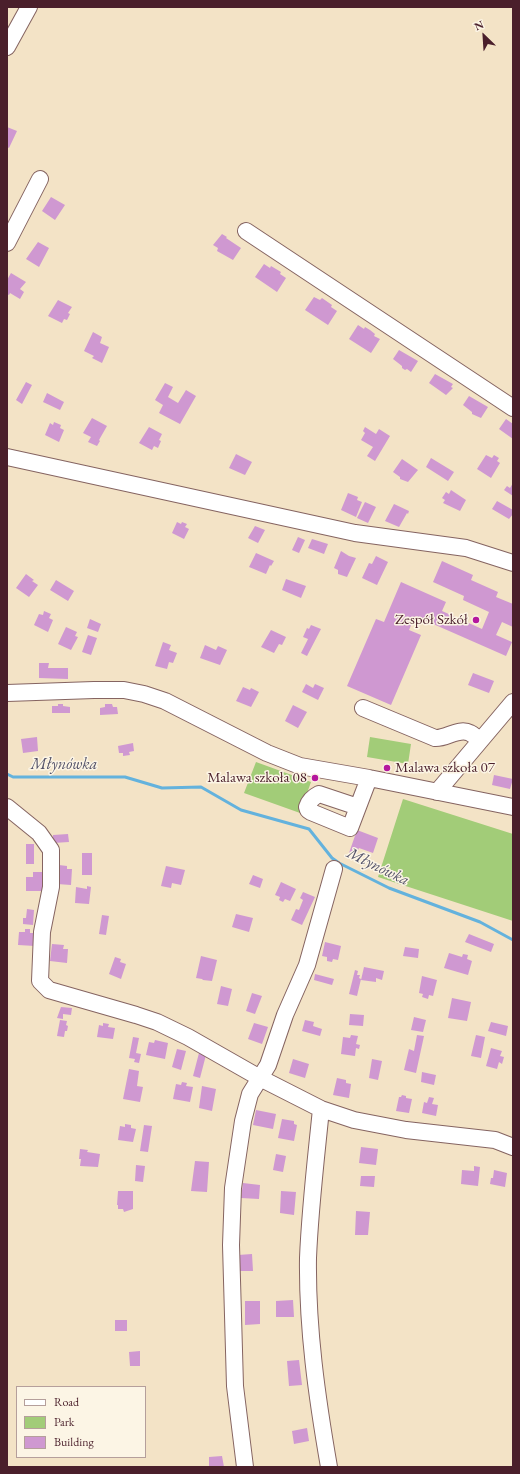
<!DOCTYPE html>
<meta charset="utf-8">
<style>
body{margin:0}
#map{position:relative;width:520px;height:1474px;overflow:hidden;background:#f3e3c6;font-family:"EB Garamond",serif}
canvas{display:block}
.frame{position:absolute;inset:0;border:8px solid #4a1f2b;pointer-events:none}
.legend{position:absolute;left:16px;top:1386px;width:130px;height:72px;box-sizing:border-box;background:#fcf5e5;border:1px solid #b59f9b;margin:0;padding:5px 7px;list-style:none;font-size:12px;color:#4a1f2b}
.legend li{display:flex;align-items:center;gap:8px;height:20px}
.legend b{width:20px;border:1px solid #b59f9b}
.north{position:absolute;left:464px;top:16px;width:40px;height:40px;-webkit-text-stroke:3px #fcf5e5;paint-order:stroke;rotate:335deg;font-size:11px;font-weight:700;line-height:16px;text-align:center;color:#4a1f2b}
.north::after{content:'';display:block;margin:auto;width:14px;height:18px;background:#4a1f2b;clip-path:polygon(50% 0,100% 100%,50% 72%,0 100%)}
</style>
<div id="map">
<canvas width="520" height="1474"></canvas>
<div class="frame"></div>
<ul class="legend">
<li><b style="height:5px;background:#fff"></b>Road</li>
<li><b style="height:11px;background:#a2cc78"></b>Park</li>
<li><b style="height:11px;background:#cf98d1"></b>Building</li>
</ul>
<div class="north">N</div>
</div>
<script>
const ctx = document.querySelector('canvas').getContext('2d');
ctx.lineJoin = 'round';
function fillPath(path, color) { ctx.fillStyle = color; ctx.fill(path, 'evenodd'); }
function trace(path, color, width, dash) { ctx.strokeStyle = color; ctx.lineWidth = width; ctx.lineCap = dash ? 'butt' : 'round'; ctx.setLineDash(dash || []); ctx.stroke(path); }
function label(font, color, halo, rows, align = 'center') {
  ctx.font = font + ' "EB Garamond",serif'; ctx.lineWidth = 3; ctx.setLineDash([]); ctx.textBaseline = 'middle'; ctx.strokeStyle = halo; ctx.fillStyle = color; for (const [text, x, y, turn = 0] of rows) {
    ctx.save(); ctx.translate(x, y); ctx.rotate((+turn || 0) * Math.PI / 180); ctx.textAlign = isNaN(turn) ? turn : align; if (halo) ctx.strokeText(text, 0, 0); ctx.fillText(text, 0, 0); ctx.restore();
  }
}
fillPath(new Path2D(`
 M370,737L411,744L408,764L367,757Z
 M256,762L311,782L300,813L244,793Z
 M403,799L513,834V921L378,877Z`), '#a2cc78');
trace(new Path2D(`
 M7,774L13,777H125L162,788L201,787L241,810L309,829L332,858L339,863L389,888L480,922L513,940`), '#63b2dd', 3);
fillPath(new Path2D(`
 M7,127L17,131L9,148L7,147Z
 M51,197L65,205L55,220L42,211Z
 M222,234L227,237L226,238L241,248L233,260L217,251L218,248L213,245Z
 M38,242L49,248L39,267L26,259Z
 M264,264L270,268L271,266L281,272L280,274L286,278L277,292L255,277Z
 M11,273L26,282L20,289L24,292L20,299L10,293L9,295L7,294L8,283L7,280Z
 M314,297L320,300L322,298L332,305L331,307L337,311L328,325L305,310Z
 M58,300L72,307L68,313L70,314L67,320L64,319L62,323L48,316Z
 M358,325L364,329L365,327L370,330L375,334L374,336L380,339L371,353L349,339Z
 M93,332L102,337L100,343L109,347L102,363L92,358L94,356L84,351Z
 M399,350L418,361L411,372L407,369L405,370L402,368V366L393,359Z
 M435,374L453,384L451,387L453,388L446,395L429,383Z
 M26,382L32,385L22,404L16,400Z
 M165,383L173,387L168,397L178,403L186,390L196,396L180,424L159,413L163,405L155,400Z
 M47,393L64,402L60,410L43,402Z
 M469,396L488,407L481,418L472,414V412L463,405Z
 M92,418L107,426L99,440L100,441L97,446L88,442L91,437L83,433Z
 M506,419L513,424V439L499,429Z
 M54,422L61,425L60,428L64,430L59,442L45,435L50,423L53,425Z
 M149,427L162,434L159,440L161,441L158,448L154,446L152,450L139,443Z
 M365,427L376,434L379,429L390,436L375,461L367,456L373,447L361,440L365,433L363,431Z
 M236,454L252,462L245,475L229,468Z
 M486,455L492,458L494,455L499,458L497,461L500,463L491,478L477,469Z
 M431,458L454,472L448,481L426,467Z
 M402,459L418,470L408,482L400,479V477L393,472Z
 M513,483V496L504,490L507,486L510,488Z
 M451,490L466,500L460,511L443,503L445,500L442,498L446,492L449,494Z
 M348,493L358,497L357,500L362,502L356,517L341,510Z
 M497,501L513,510V514L509,519L492,509Z
 M365,502L376,507L368,523L357,518Z
 M394,504L409,511L408,514L407,513L399,527L385,521Z
 M177,522L181,524L182,522L187,524L185,527L189,529L184,539L172,533Z
 M255,526L265,530L258,543L248,538Z
 M298,537L305,540L299,553L292,550Z
 M312,539L328,544L324,554L308,548Z
 M341,551L349,556L356,558L347,577L338,574V570L334,568Z
 M256,553L274,561L271,566L270,565L266,574L249,567Z
 M376,556L388,562L377,585L362,578L369,563L372,564Z
 M442,561L473,575L471,580L498,592L496,597L513,604V627L502,622L496,635L512,642L506,656L415,616L409,630L421,635L391,705L347,686L376,619L384,622L401,582L446,602L442,611L482,629L489,612L463,600L464,596L433,582Z
 M26,574L34,580L32,581L38,585L29,597L16,588Z
 M286,579L306,586L301,598L282,590Z
 M56,580L74,591L68,601L50,590Z
 M44,611L51,614L49,618L53,620L48,632L34,625L39,614L43,615Z
 M90,619L101,624L98,632L87,628Z
 M311,625L321,629L307,656L301,653L308,639L303,637L307,628L309,629Z
 M66,627L77,632L75,636L78,637L71,650L58,644Z
 M271,630L286,637L282,645L279,644L274,653L261,647Z
 M88,635L97,638L91,655L82,652Z
 M163,642L171,645L169,650L177,653L173,663L169,662L167,669L155,666Z
 M205,645L216,650L218,646L227,650L220,665L200,658Z
 M39,663H49L48,668H68V679L39,678Z
 M473,673L494,681L489,693L468,685Z
 M306,684L313,688L315,684L324,688L318,700L302,692Z
 M243,687L250,690L251,688L259,692L251,707L236,701Z
 M58,704H63V706L70,707V713H52V706H58Z
 M105,704H112L113,707H117L118,714L100,715V708L105,707Z
 M293,705L307,712L298,728L285,721Z
 M37,737L38,751L23,753L21,739Z
 M133,743L134,751L129,752L130,755L123,756V753H119L118,746Z
 M494,775L513,779L510,789L492,785Z
 M357,830L378,838L373,853L359,848L356,855L349,853Z
 M68,834L69,842L53,843V835Z
 M26,844H34V864H26Z
 M82,853H92V875H82Z
 M59,865L67,866V869H72L71,885L57,884Z
 M166,866L185,870L181,885L172,883L171,888L161,886Z
 M33,872H42V891H26V877H33Z
 M253,875L263,879L260,888L249,884Z
 M281,882L296,889L290,901L285,899L283,902L279,900L280,897L275,895Z
 M87,886L91,887L89,904L75,903L76,887L87,889Z
 M303,892L315,897L302,925L291,920L296,909L299,910L303,900L300,898Z
 M27,909L34,910L33,925L23,924V918H26Z
 M236,914L253,918L249,932L232,927Z
 M102,915L109,916L106,935L99,934Z
 M25,929H30V933H36L35,946L18,945L19,932H25Z
 M469,934L494,944L491,952L465,942Z
 M325,942L341,946L338,960L333,959L332,962L327,961V957L322,956Z
 M52,944L64,945L63,949H68L67,963L50,961Z
 M405,947L419,949L418,958L403,956Z
 M449,953L462,957L463,954L468,955L467,959L472,961L468,975L444,968Z
 M201,956L217,960L212,981L203,980L202,979L196,978Z
 M115,957L121,959L120,962L126,964L121,979L109,974Z
 M364,967L384,971L382,980L376,978V982L361,980Z
 M355,970L358,971L357,975H360L359,978L361,979L357,996L349,994Z
 M315,974L334,979L332,985L314,980Z
 M422,976L437,980L433,996L429,995L428,999L422,997L423,994L419,993Z
 M221,986L232,989L228,1006L217,1004Z
 M252,993L262,996L255,1014L246,1011Z
 M452,998L471,1002L467,1021L448,1018Z
 M61,1007L72,1008L71,1015L63,1014V1019L57,1018Z
 M350,1014L364,1015L363,1026L349,1025Z
 M414,1017L426,1020L423,1032L411,1030Z
 M60,1020L67,1021L66,1025L68,1026L67,1031H65L64,1037L57,1036Z
 M305,1020L314,1022L313,1026L322,1029L320,1036L302,1031Z
 M491,1022L508,1026L506,1036L488,1031Z
 M103,1023L109,1024L108,1027L115,1028L113,1039L97,1037L99,1025L103,1026Z
 M254,1023L268,1027L262,1044L248,1039Z
 M351,1035L358,1036L356,1044L360,1045L359,1049L356,1048L355,1056L341,1054L343,1037L350,1038Z
 M417,1035L424,1036L416,1073L404,1070L409,1049L414,1051Z
 M476,1035L485,1037L481,1058L471,1056Z
 M133,1037L139,1038L136,1053L141,1054L139,1063L134,1062L135,1059L129,1058Z
 M155,1040L168,1043L165,1059L146,1055L149,1042L154,1043Z
 M491,1048L502,1051L500,1056L504,1057L502,1064L499,1062L497,1069L486,1066Z
 M177,1049L186,1051L181,1070L172,1067Z
 M199,1053L206,1055L200,1078L193,1076Z
 M293,1059L309,1064L305,1078L289,1073Z
 M372,1059L382,1061L378,1080L369,1078Z
 M129,1069L139,1071L137,1086L143,1087L140,1102L123,1099Z
 M422,1072L436,1075L434,1085L421,1082Z
 M337,1078L346,1080V1083L351,1084L349,1098L333,1095Z
 M182,1082L187,1083L186,1086L193,1087L190,1102L173,1099L176,1084L181,1085Z
 M202,1086L216,1089L212,1111L199,1108Z
 M402,1095L406,1096V1098L412,1099L409,1113L396,1111L399,1097H401Z
 M429,1097L434,1098L432,1104L438,1105L436,1116L422,1113L424,1102L427,1103Z
 M256,1110L276,1114L273,1129L253,1125Z
 M282,1119L294,1121V1124L297,1125L294,1141L278,1138Z
 M125,1124L131,1125V1128L136,1129L133,1142L118,1140L120,1126L125,1127Z
 M144,1125L152,1126L148,1152L140,1151Z
 M361,1147L378,1149L376,1165L359,1163Z
 M80,1149L88,1150L87,1152L100,1154L98,1167L80,1166L81,1159H79Z
 M276,1154L286,1156L283,1172L273,1170Z
 M195,1161L209,1162L207,1192L191,1191Z
 M136,1165L145,1166L143,1182L135,1181Z
 M474,1166L480,1167L478,1186L461,1184L462,1170L474,1171Z
 M494,1170L507,1173L505,1187L490,1184L491,1178H493Z
 M361,1176H375L374,1187L360,1186Z
 M243,1183L260,1185L259,1199L241,1198Z
 M118,1191H133V1209L124,1212L123,1209H118V1205H117Z
 M281,1191L296,1192L294,1215L280,1213Z
 M356,1211L370,1212L368,1235H355Z
 M252,1254L253,1271H238V1255Z
 M293,1300L294,1317H276V1301Z
 M245,1301H260V1324L245,1325Z
 M115,1320H127V1331H115Z
 M140,1351V1366H130L129,1352Z
 M299,1360L302,1385L289,1386L287,1361Z
 M307,1428L309,1441L294,1444L292,1431Z
 M222,1456L224,1467H209V1457Z`), '#cf98d1');
const minor = new Path2D(`
 M7,47L29,7
 M246,231L513,408
 M7,243L40,179
 M7,457L355,533L466,548L513,563
 M7,693L94,690H124L144,694L165,701L267,753L300,766L369,778L513,807
 M363,708L435,738C446,739 459,727 470,733C474,735 477,738 480,741
 M437,792L513,702
 M7,807L39,833L51,850V887L42,932L40,981L49,990L136,1015L157,1022L188,1037L260,1078L321,1109L354,1120L406,1130L495,1140L513,1147
 M358,807L319,794C313,797 309,801 307,807L308,810L311,812L350,828L369,778
 M321,1109C316,1159 310,1208 308,1258C307,1328 317,1398 329,1467
 M245,1467L235,1386L231,1245L233,1188L243,1121L250,1094L268,1065L285,1015L307,965L334,869`);
trace(minor, '#856461', 18);
trace(minor, '#fff', 16);
for (const [x, y, r, color] of [
 [476,620,4,"#b5179e"],
 [387,768,4,"#b5179e"],
 [315,778,4,"#b5179e"]
]) { const dot = new Path2D(); dot.arc(x, y, r, 0, 2 * Math.PI); ctx.fillStyle = color; ctx.fill(dot); trace(dot, '#fcf5e5', 1.5); }
label('15px', '#4a1f2b', '#fcf5e5', [
 ["Zespół Szkół",468,620],
 ["Malawa szkoła 07",395,768,"left"],
 ["Malawa szkoła 08",307,778]
], 'right');
label('italic 16px', '#535269', '#fcf5e5', [
 ["Młynówka",64,765],
 ["Młynówka",378,867,26]
]);
</script>
